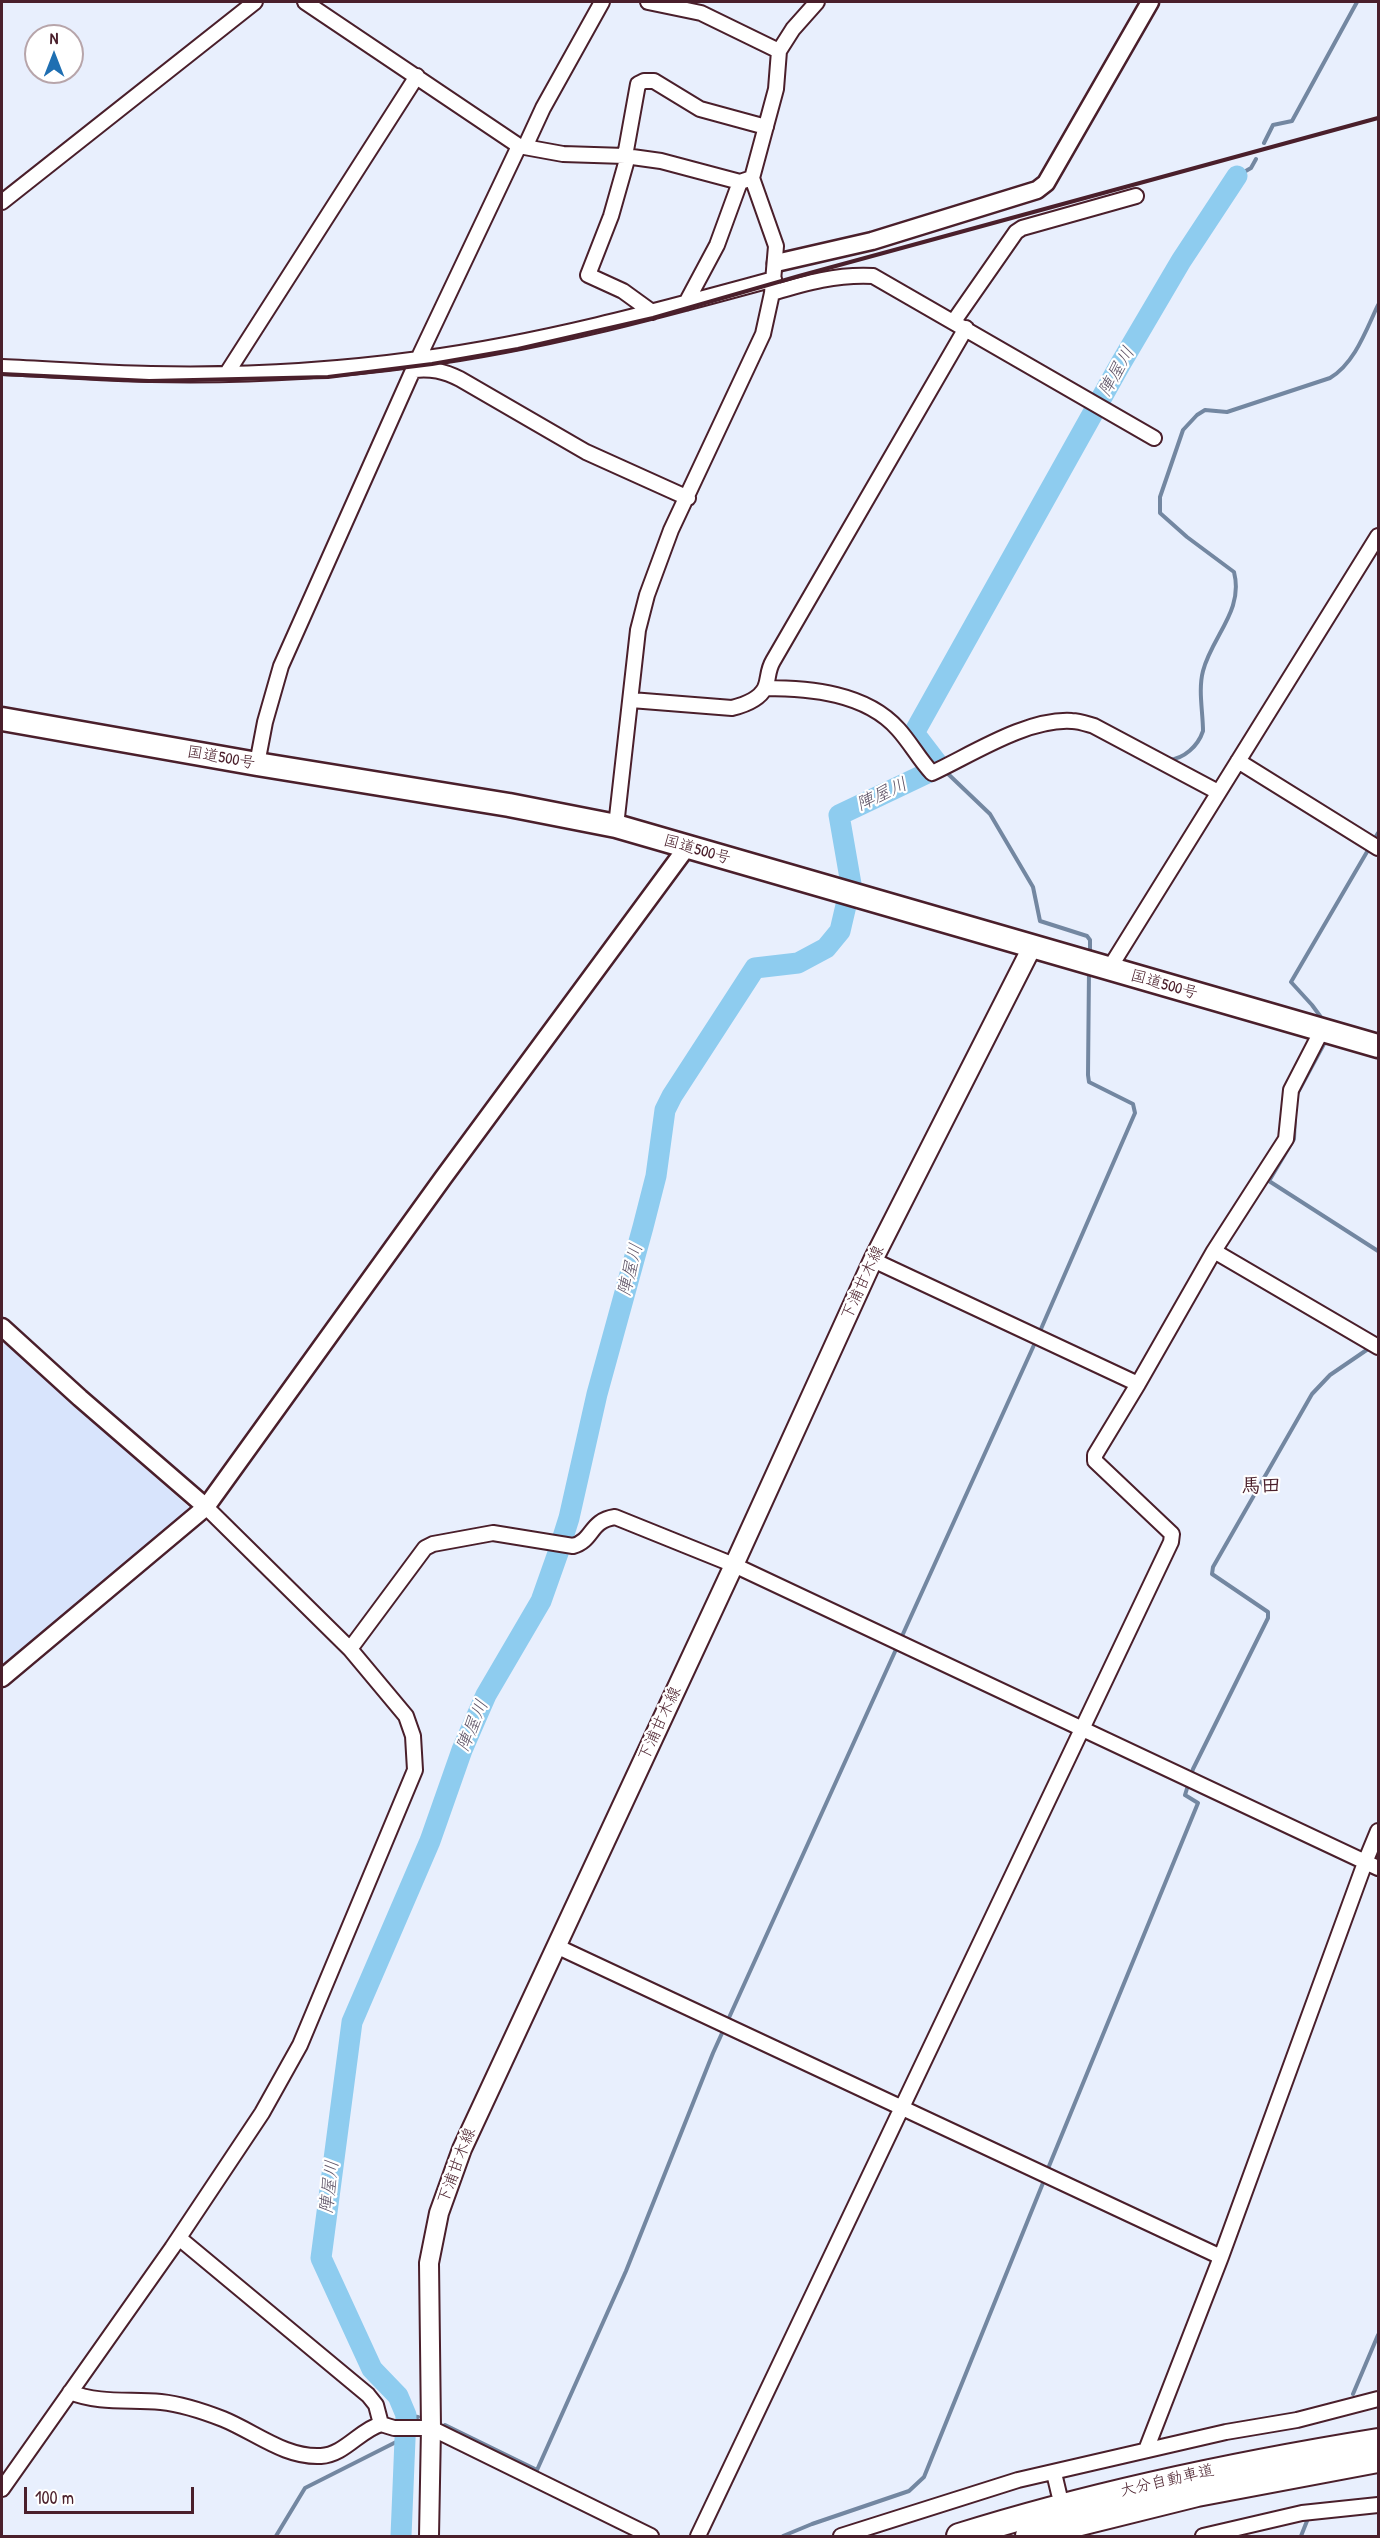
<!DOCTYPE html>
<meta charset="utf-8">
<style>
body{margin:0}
#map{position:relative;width:1380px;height:2538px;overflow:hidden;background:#e8effd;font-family:"Patrick Hand",sans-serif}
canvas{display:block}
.frame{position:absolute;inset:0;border:3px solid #4a1f2b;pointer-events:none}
.north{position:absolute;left:24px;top:24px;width:60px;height:60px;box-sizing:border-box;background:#fff;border:2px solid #b7a5aa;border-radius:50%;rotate:0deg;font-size:16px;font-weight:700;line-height:24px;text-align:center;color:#4a1f2b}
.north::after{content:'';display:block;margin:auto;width:21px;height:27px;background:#1f6fb2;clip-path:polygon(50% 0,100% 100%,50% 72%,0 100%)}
.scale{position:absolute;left:24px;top:2487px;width:170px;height:27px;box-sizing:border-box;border:3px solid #4a1f2b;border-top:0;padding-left:8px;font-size:18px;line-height:21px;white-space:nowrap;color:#4a1f2b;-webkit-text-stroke:4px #fff;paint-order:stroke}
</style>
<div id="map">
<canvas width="1380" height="2538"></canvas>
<div class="frame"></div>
<div class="north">N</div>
<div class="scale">100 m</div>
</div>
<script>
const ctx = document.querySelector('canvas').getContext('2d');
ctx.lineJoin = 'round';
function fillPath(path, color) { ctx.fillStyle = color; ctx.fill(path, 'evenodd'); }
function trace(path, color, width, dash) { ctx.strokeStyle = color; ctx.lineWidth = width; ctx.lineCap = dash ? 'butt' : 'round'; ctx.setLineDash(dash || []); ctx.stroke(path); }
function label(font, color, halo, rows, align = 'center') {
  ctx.font = font + ' "Patrick Hand","Klee One",sans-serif'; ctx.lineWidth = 4.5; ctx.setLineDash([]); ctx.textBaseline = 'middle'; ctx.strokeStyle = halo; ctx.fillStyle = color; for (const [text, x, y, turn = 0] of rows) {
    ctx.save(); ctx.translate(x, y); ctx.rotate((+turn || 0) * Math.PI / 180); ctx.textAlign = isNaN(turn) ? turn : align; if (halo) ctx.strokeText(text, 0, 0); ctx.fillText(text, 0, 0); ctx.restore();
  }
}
fillPath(new Path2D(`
 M2,1340L191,1509L2,1666Z`), '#d8e4fc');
trace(new Path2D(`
 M1264,143L1273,125L1292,121L1357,2
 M1237,176L1251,168L1256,159
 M1168,760C1184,759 1198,746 1203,731C1203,712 1198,690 1203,671C1212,636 1244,611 1234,572L1187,537L1160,513V497L1183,430L1197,415L1205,410L1227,412L1330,378C1355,363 1366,330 1378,305
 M945,771L990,814L1033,887L1040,921L1087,936L1090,940V956
 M1323,1020L1312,1005L1291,982L1378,833
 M1296,1096L1325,1042
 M1295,1113L1294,1139L1269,1181L1378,1251
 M1047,2171L1198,1803L1185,1795L1193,1769L1268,1618V1612L1212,1574L1213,1567L1312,1394L1330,1375L1371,1347
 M1353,2394L1378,2335
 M406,2415L418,2417
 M445,2425L537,2470L626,2271L713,2053L1034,1345L1135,1113L1133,1104L1089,1082L1088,1075L1089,970
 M276,2536L305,2488L404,2438
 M783,2536L812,2524L909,2491L924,2477L1045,2178
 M1301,2536L1307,2521`), '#7387a1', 4);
trace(new Path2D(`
 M401,2536L406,2415L398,2396L372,2369L321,2258L352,2022L430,1841L462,1750L486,1695L541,1601L558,1553L569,1518L597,1394L643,1227L656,1176L665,1110L672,1096L755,968L798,963L826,948L840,931L851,884L839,815L940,767L914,733L1121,363L1181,261L1237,176`), '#8eccef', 21);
const minor = new Path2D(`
 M305,2L519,146L563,154L625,156L661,161L740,182L752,178
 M648,2L701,13L779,51
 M525,147L543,108L602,2
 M625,156L638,84L644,81H654L700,109L766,127
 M628,156L611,216L588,275L623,291L652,312
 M2,202L255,2
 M772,293C806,283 837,274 873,276L1154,438
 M686,303L717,245L740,182
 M954,321L1016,232L1022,228L1136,196
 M2,367C51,369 101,373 151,374C240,376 331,371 419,359C540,343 657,311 774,279
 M414,370C431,368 444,371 460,379L586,452L688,498
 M227,373L417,76
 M765,688C810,688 866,693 898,729C910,742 919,759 932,773C971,755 1027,718 1072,721C1079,721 1087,724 1094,726L1218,792
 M631,700L732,708C744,705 759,700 765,688C769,679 767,671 773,661L966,328
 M1238,761L1378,848
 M257,764L265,722L281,666L418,359L519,146
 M616,826L638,630L647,595L671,530L763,334L772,293L776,246L752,178L776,89L779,51L793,29L817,2
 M1109,969L1378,536
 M1214,1251L1378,1347
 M873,1260L1138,1384
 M350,1649L425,1548L433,1544L493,1533L573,1546C594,1540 589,1521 615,1517L734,1565L1378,1868
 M556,1946L1221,2257
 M179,2238L368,2395L376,2405L381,2424
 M70,2392C99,2404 130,2399 161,2402C180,2404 205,2412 223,2419C255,2432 285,2458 321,2456C344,2455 360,2430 381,2424L394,2428H431L651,2536
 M1146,2450L1221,2257L1366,1860L1378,1831
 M1054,2473L1059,2494
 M2,2489L172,2248L262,2113L300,2045L415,1770L413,1736L406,1716L350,1649L206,1507
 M698,2536L1171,1542L1172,1534L1095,1461V1455L1138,1384L1214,1251L1286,1139L1291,1090L1322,1030
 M841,2536L1018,2480L1226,2432L1297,2420L1378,2399
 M1203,2536L1302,2513L1378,2505`);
const tertiary = new Path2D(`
 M776,263L872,241L1037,190L1046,183L1150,2
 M2,1327L80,1398L206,1507
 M2,1678L206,1507L443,1178L687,847`);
const secondary = new Path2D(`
 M429,2536L431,2428L429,2263L439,2213L462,2149L734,1565L873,1260L1032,947`);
const trunk = new Path2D(`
 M2,719L257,764L509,805L616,826L1378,1046`);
const motorway = new Path2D(`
 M959,2536C1096,2493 1236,2464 1378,2441
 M1028,2536L1197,2494L1378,2460`);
trace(minor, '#4a1f2b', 18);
trace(tertiary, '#4a1f2b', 21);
trace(secondary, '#4a1f2b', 22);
trace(trunk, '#4a1f2b', 27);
trace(motorway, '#4a1f2b', 28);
trace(minor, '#fff', 14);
trace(tertiary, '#fff', 16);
trace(secondary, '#fff', 18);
trace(trunk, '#fff', 22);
trace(motorway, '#fff', 24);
trace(new Path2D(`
 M2,374L149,381L328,377L432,364L518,349L653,318L799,276L1378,118`), '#4a1f2b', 4);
label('16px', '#4a1f2b', '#fff', [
 ["国道500号",221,758,10],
 ["国道500号",697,850,16],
 ["国道500号",1164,985,16],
 ["下浦甘木線",863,1283,-65],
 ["下浦甘木線",660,1724,-65],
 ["下浦甘木線",457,2166,-69],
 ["大分自動車道",1167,2481,-13]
]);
label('italic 18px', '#5e5366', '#fff', [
 ["陣屋川",1117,372,-60],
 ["陣屋川",882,795,-25],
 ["陣屋川",631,1270,-76],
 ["陣屋川",473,1726,-67],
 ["陣屋川",330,2187,-83]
]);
label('bold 20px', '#4a1f2b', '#fff', [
 ["馬田",1261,1487]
]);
</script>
